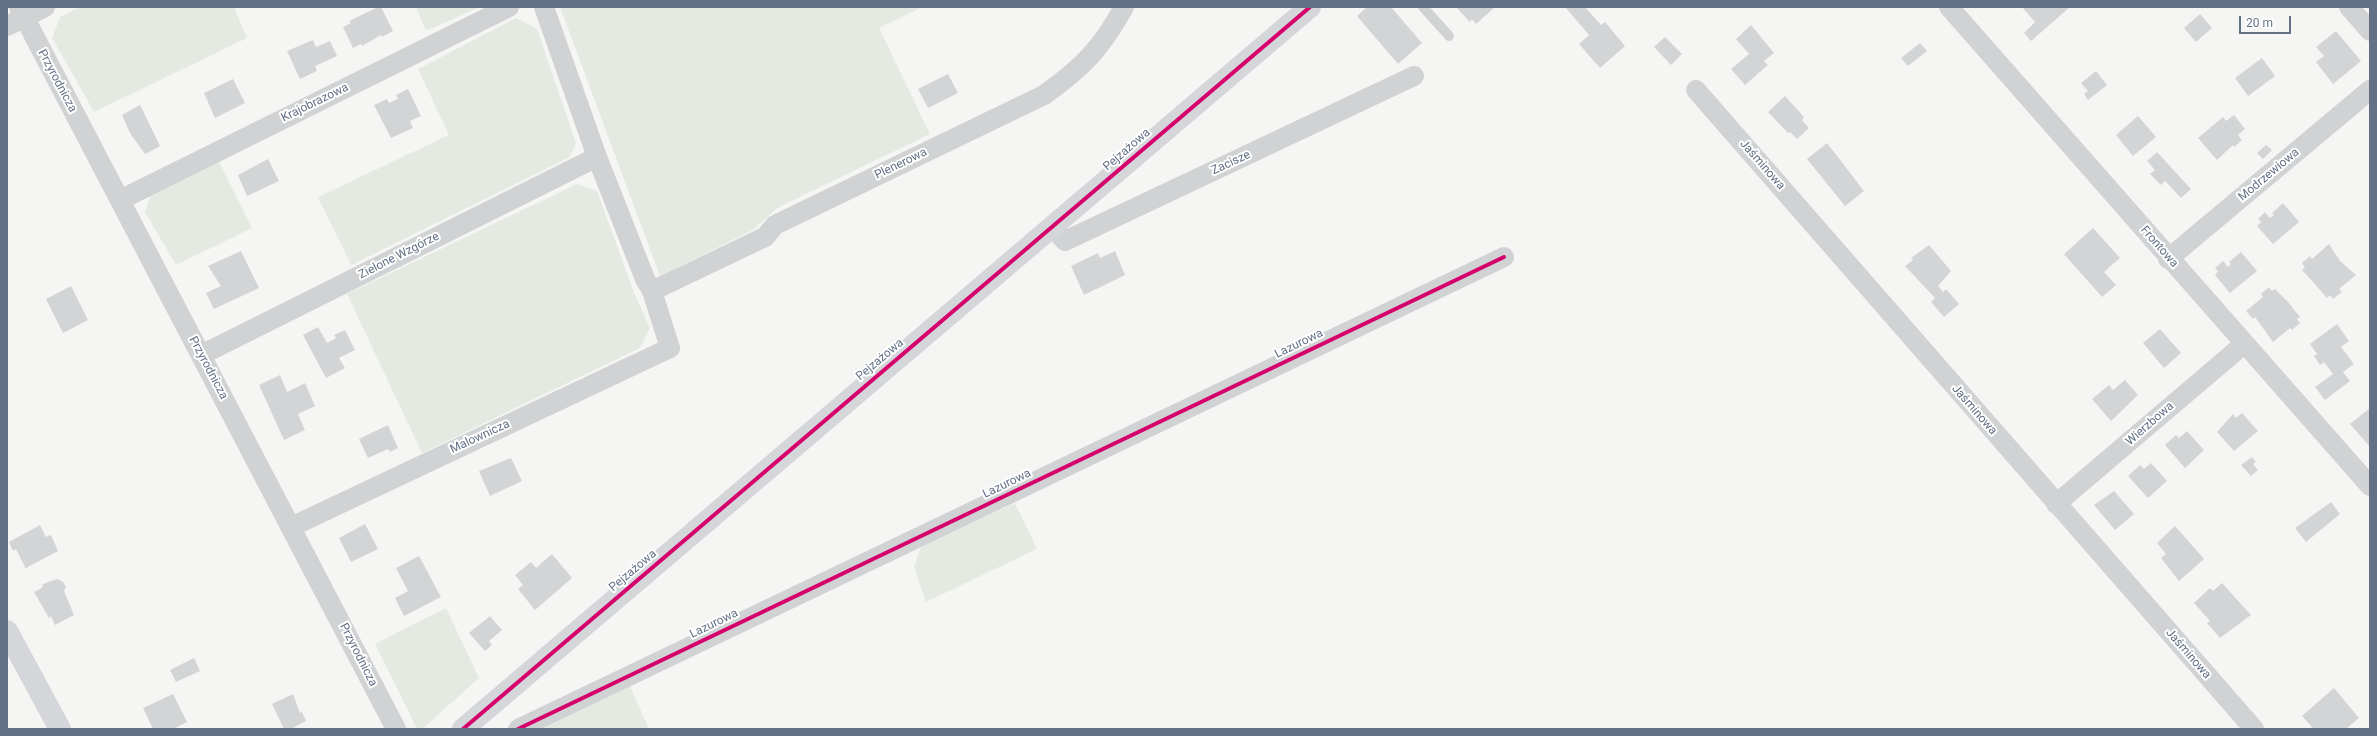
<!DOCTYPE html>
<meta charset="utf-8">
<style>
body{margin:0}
#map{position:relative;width:2377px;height:736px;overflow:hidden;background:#f5f6f4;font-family:Roboto,sans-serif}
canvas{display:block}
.frame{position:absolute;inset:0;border:8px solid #637186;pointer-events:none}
.scale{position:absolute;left:2239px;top:16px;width:52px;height:18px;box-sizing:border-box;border:2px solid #637186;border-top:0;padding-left:5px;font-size:12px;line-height:14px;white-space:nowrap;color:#637186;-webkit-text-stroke:3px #fff;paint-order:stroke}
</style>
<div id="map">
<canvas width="2377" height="736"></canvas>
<div class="frame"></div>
<div class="scale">20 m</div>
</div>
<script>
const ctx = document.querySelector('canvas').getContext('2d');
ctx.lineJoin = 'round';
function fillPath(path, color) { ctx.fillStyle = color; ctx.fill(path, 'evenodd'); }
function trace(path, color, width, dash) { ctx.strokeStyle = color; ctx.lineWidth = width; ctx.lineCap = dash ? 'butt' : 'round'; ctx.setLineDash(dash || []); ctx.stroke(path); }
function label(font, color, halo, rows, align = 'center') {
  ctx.font = font + ' Roboto,sans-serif'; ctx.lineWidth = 4; ctx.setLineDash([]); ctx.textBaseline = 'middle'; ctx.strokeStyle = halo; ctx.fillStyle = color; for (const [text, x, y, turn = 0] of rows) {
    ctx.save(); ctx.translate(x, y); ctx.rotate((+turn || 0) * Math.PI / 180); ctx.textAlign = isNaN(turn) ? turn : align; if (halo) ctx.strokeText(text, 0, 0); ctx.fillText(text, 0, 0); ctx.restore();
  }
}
fillPath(new Path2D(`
 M81,7H234L247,38L94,112L52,38L60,17Z
 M416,7H480L426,31Z
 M560,7H922L879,28L930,134L777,208L753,230L660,276Z
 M516,18L537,29L576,143L570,157L351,265L318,197L449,135L418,69Z
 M219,162L252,228L176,265L145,212L151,194Z
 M577,184L597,191L635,295L650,328L640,348L422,453L347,294Z
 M1015,503L1037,549L926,602L914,567L921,547Z
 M446,608L479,678L422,729H417L375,644Z
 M630,686L649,729H542Z`), '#e4e9e2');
fillPath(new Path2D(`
 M378,7H381L393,31L382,37L381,35L362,46L361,44L353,48L343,27L351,23L349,21Z
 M1367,7H1391L1422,43L1398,64L1357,16Z
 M1456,7H1495L1476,24L1472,19L1470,22Z
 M1565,7H1585L1601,25L1605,22L1625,46L1600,68L1579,44L1589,35Z
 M2022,7H2070L2031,41L2024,33L2035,22Z
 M2200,14L2212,28L2196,42L2184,28Z
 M1751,25L1774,53L1764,61L1768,65L1745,85L1731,69L1749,54L1736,39Z
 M2336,31L2361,61L2333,84L2316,62L2324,56L2316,47Z
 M1665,37L1682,54L1671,65L1654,47Z
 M313,40L316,47L330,41L337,56L315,66L317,71L300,79L287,51Z
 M1920,43L1927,51L1908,66L1901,58Z
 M2262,58L2275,76L2248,96L2235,78Z
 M2096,71L2107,85L2088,100L2084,94L2088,91L2081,83Z
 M948,74L958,93L928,108L918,89Z
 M233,79L245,103L215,118L204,93Z
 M408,89L421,116L410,121L413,128L391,138L374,105L387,99L389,103L398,99L396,95Z
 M1785,96L1804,117L1802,120L1809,128L1797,139L1790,132L1788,133L1768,112Z
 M140,105L160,146L145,154L130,133L122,115Z
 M2234,115L2245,129L2238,135L2242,140L2234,147L2233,145L2217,160L2198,138L2223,117L2226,121Z
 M2138,116L2156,137L2133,156L2116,135Z
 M1827,143L1864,191L1845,206L1807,159Z
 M2266,145L2272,150L2263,159L2257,153Z
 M2157,152L2191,189L2181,198L2165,181L2161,185L2150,174L2155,170L2147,161Z
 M268,159L279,181L247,196L238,175Z
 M2283,203L2299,222L2273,244L2257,226L2261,222L2258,219L2265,212L2270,218L2274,215L2272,213Z
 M2093,228L2120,258L2104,272L2116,285L2102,297L2064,254Z
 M2329,244L2340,261L2356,275L2339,289L2342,292L2333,299L2330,295L2327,298L2313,282L2302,270L2305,267L2302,263L2310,256L2312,259Z
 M1929,245L1951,271L1938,286L1943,292L1946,289L1959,304L1944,317L1931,302L1935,298L1905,266L1913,260L1911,258Z
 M241,251L259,288L214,309L206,293L221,286L208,266Z
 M1115,251L1125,275L1084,295L1071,266L1098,253L1100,258Z
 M2241,252L2257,271L2230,293L2215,275L2218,271L2215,268L2223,261L2228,267L2231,264L2229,262Z
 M71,286L88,320L63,333L46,299Z
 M2269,287L2272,291L2275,289L2288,302L2300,317L2297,319L2300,323L2292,330L2290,328L2273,342L2255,317L2253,319L2246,311L2263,297L2261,294Z
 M2337,324L2349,341L2341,347L2354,364L2343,372L2350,381L2325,400L2315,387L2333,374L2324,362L2320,365L2314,356L2317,354L2310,344Z
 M318,327L327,343L336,338L334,335L345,330L355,350L339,358L345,368L326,378L303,335Z
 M2160,329L2181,353L2164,368L2143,343Z
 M280,375L287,392L305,383L315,406L298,414L305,430L284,440L259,385Z
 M2125,380L2138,395L2111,421L2092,399L2109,385L2113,390Z
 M2370,408V447L2350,424Z
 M2242,413L2258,431L2234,451L2217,432L2233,414L2236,418Z
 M388,425L398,448L390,452L388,449L368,458L359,439Z
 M2187,431L2204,450L2185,468L2165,445L2176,435L2179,438Z
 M2252,457L2256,462L2253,464L2258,470L2251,476L2241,465Z
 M511,458L522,481L490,496L479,471Z
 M2151,463L2167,481L2148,498L2128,476L2140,465L2144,469Z
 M2114,491L2134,514L2115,530L2094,505Z
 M2331,502L2340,514L2306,542L2295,528Z
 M365,524L378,549L351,562L339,538Z
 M40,525L46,537L50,535L52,537L58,551L24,569L25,567L16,549L13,551L9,542Z
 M2175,526L2204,559L2179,581L2161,558L2166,554L2157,543Z
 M552,554L572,578L535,610L518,589L523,585L515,575L531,562L536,568Z
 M419,556L441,597L404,616L395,598L408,591L396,568Z
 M57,579L63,582L66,587L64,591L74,615L55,625L51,616L49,618L34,592L42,588L43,584Z
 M2222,583L2251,615L2220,638L2207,623L2210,621L2194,603L2210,588L2213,591Z
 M490,616L502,630L489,641L492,645L485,651L469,633Z
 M194,658L200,671L176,682L170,670Z
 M2334,688L2359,718L2346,729H2309L2312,727L2302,716Z
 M173,694L187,722L173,729H153L143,708Z
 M293,694L300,713L302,712L306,721L291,729H284L272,704Z`), '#d3d4d5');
trace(new Path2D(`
 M1423,7L1449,36`), '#d1d2d3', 10);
trace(new Path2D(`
 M19,7L396,729
 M1949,7L2370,486
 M2349,7L2370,31
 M7,26L45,7
 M1696,90L2254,729
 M120,200L509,7
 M1052,227L1065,241L1414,76
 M2168,259L2370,90
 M652,291L765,237L775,225L1044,95C1082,68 1101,49 1124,7
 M201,355L597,157
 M2056,504L2244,344
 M291,527L670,348L652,291L645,279L597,157L544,7
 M518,729L1504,257`), '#d1d2d3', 20);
trace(new Path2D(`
 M7,631L60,729
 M463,729L1310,7`), '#d4d6d9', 22);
trace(new Path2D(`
 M463,729L1310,7
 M518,729L1504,257`), '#d6006c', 4);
label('12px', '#637186', '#fff', [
 ["Przyrodnicza",57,81,62],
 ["Krajobrazowa",315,103,-26],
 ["Pejzażowa",1127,150,-41],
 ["Zacisze",1231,163,-25],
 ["Plenerowa",901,164,-26],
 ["Jaśminowa",1762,165,49],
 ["Modrzewiowa",2269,175,-40],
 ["Frontowa",2159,247,49],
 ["Zielone Wzgórze",399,256,-27],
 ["Lazurowa",1299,344,-26],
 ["Pejzażowa",880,360,-40],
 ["Przyrodnicza",208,368,62],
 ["Jaśminowa",1974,410,49],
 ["Wierzbowa",2150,424,-41],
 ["Malownicza",480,437,-25],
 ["Lazurowa",1007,484,-26],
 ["Pejzażowa",633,571,-40],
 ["Lazurowa",714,624,-26],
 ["Jaśminowa",2188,654,49],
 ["Przyrodnicza",358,655,63]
]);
</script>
